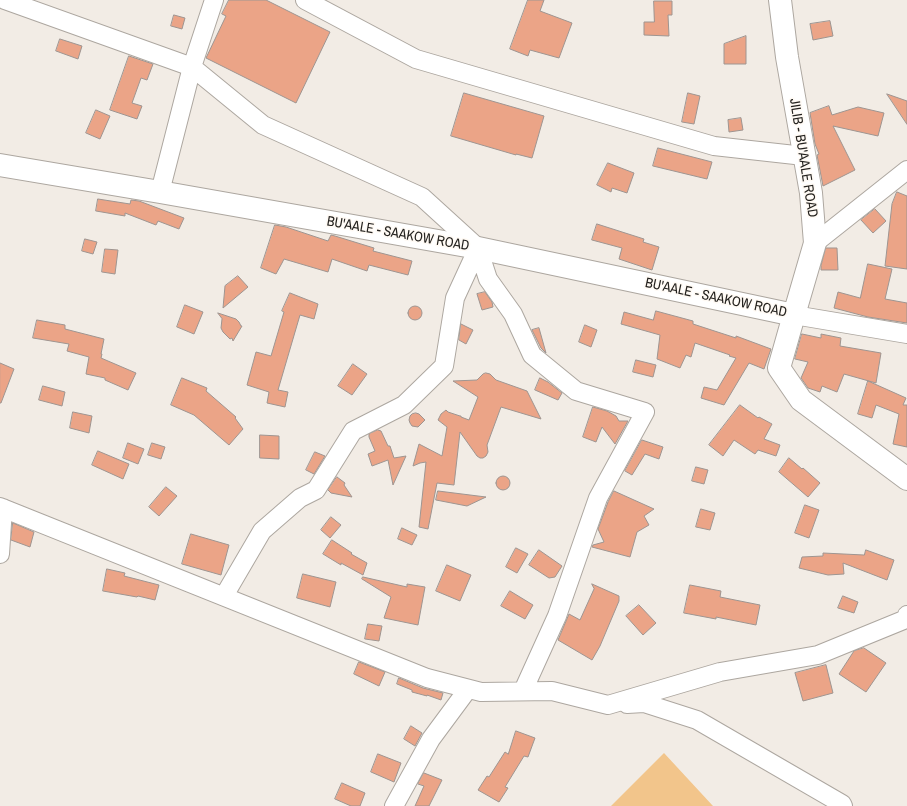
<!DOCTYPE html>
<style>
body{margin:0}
canvas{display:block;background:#f2ece5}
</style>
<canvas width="907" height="806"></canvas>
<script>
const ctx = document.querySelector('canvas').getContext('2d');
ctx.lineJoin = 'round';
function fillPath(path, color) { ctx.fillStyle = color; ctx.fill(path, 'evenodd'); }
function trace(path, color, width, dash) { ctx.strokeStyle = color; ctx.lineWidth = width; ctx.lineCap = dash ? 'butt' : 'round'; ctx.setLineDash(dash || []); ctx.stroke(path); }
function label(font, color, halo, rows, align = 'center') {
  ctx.font = font + ' "Archivo Narrow",sans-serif'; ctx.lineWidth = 3; ctx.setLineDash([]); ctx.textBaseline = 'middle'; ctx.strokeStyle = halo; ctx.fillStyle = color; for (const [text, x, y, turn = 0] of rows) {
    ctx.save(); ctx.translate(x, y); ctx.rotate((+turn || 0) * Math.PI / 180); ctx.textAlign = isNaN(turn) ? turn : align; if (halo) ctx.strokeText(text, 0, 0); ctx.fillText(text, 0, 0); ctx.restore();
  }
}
fillPath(new Path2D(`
 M664,753L713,806H611Z`), '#f2c58b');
const building = new Path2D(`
 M229,0H266L330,32L296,103L206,58L226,16L222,14Z
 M528,0H544L540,11L572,23L559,58L530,50L528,56L510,49Z
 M654,1H672V15H668L669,36L644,35V22H654Z
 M174,15L185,18L182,29L171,26Z
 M830,21L833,36L813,40L810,24Z
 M746,36V64H724V44Z
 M60,39L82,46L78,59L56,51Z
 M129,56L153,64L147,80L141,78L132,103L142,106L137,119L110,110Z
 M464,93L544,116L532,158L516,154V155L451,136Z
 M688,93L700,96L694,124L682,122Z
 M887,94L907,101V124Z
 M829,106L832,115L858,107L884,113L878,136L833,126L855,170L823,186L817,155L819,154L815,144L810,113Z
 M96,110L110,116L100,139L86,133Z
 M741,118L743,130L729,132L728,120Z
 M658,148L712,162L707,179L653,166Z
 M608,163L634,173L627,193L612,188L611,192L597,185Z
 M897,192L907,196V269L885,266L892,204Z
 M98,199L130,204L131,200L139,201L184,218L179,229L158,221L156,225L125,213V216L96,211Z
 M875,209L886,221L873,233L861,220Z
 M597,224L644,239L643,242L659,247L652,270L619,259L622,248L592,240Z
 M275,225L286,227L328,241L331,235L335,236L374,248L373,251L412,261L408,275L369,265L367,271L332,259L328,272L284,259L282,263L276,274L261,268Z
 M85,239L97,242L93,254L82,251Z
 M826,248H837L838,270H821V266Z
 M105,249L118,250L115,274L102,272Z
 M868,264L892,269L885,299L907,303V323L868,317L834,308L838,292L860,298Z
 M238,276L248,287L223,308L225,286Z
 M485,292L492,302L493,307L482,310L477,294Z
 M290,293L318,304L314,319L300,315L278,390L288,392L285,407L267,403L269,392L247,385L256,352L271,356L284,312L282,311Z
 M185,305L203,312L194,334L177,327Z
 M408 313a7 7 0 1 1 14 0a7 7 0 1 1-14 0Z
 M656,311L693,321V324L736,338V336L771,349L764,369L749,363L724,405L701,398L704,387L717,390L736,358L729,356L730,355L695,343L691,357L686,355L680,368L657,359L660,335L621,324L624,312L653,320Z
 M218,313L236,319L239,322L241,326H242L233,341L232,338L230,339L223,332L221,328L222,319Z
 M37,320L65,325V329L104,339L101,354H102L101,358L136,373L128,390L105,380V378L86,374L89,357L67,351L69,344L33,338Z
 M461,324L473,330L466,344L459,340Z
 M585,325L597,330L591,347L579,342Z
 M539,328L546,353L541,348L532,330Z
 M802,334L821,338V334L841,338L840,346L881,353L876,383L844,374L837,392L822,386L820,392L808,388L801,378L808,362L795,359Z
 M636,360L656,365L653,377L633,372Z
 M0,363L14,369L1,403H0Z
 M353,364L367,374L352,395L338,386Z
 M486,373L490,374L496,380L527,391L541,419L501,407L487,445L488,452L486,456L483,458H480L477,456L460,432L454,485L437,483L428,529L419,527L426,462L420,463L413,466L419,444L442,456L447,427L438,420L441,414L446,410L448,412L460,416H461V417L469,420L478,397L453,381L477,380L483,374Z
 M182,378L207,388L206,391L236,417L235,418L243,429L229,445L194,415L171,405Z
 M540,378L548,382L562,393L558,400L535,390Z
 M868,381L906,398L903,405H907V447L893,444L899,414L876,405L872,418L858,414Z
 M43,386L65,392L62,406L39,400Z
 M740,405L758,418L759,417L772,424L764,439L780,445L776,456L758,450L755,454L734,440L723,456L709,445Z
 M593,407L607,411L616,416L619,421H628L615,444L602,427L596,442L583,437Z
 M73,412L92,416L89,433L70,428Z
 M416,413L419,414L425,420L418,427L412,426L410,423L409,420L410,416L412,414Z
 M378,430L381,431L388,446H390L394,458L406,456L393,485L388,460L372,466L368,454L375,451L369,437V434Z
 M260,435L279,436V459L260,458Z
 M642,440L663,447L659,459L645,454L632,475L625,471Z
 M128,443L144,449L138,464L123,458Z
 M152,443L165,447L161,459L148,455Z
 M98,451L129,464L123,479L92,465Z
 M315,452L325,456L314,474L306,470Z
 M789,458L802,469L803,468L820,483L808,497L779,472Z
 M696,467L708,470L704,484L692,481Z
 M496 483a7 7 0 1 1 14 0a7 7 0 1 1-14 0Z
 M337,477L345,483L344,485L352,497L331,493L328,490Z
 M166,487L177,496L159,516L149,507Z
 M438,491L486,497L467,506L436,500Z
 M614,491L654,509L644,516L649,525L637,532L630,557L592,547L593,545L604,542L598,529L608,502Z
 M805,505L819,510L809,538L795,533Z
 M701,509L715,513L710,530L696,527Z
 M331,517L341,525L330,538L321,530Z
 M13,523L34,532L30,547L11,540Z
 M402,528L417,535L412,545L398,539Z
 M191,534L229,545L221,575L182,564Z
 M332,540L352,553L351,554L367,563L363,575L341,563V565L323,554Z
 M516,548L528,554L517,573L506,567Z
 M539,550L562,566L555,577L549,578L529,565Z
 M866,550L894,560L887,580L843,563L844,574L828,575L799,568L802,557L823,556V553L864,555Z
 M447,565L471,575L460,601L436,591Z
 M107,569L125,573L124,576L159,585L155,600L138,596L137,597L103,591Z
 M303,574L336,582L330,607L297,598Z
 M363,577L407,587V584L425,587L418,625L384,618L391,597L362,579Z
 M592,584L619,596V601L600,646L592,660L558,640L569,614L580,620L594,589Z
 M690,585L721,591L720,597L760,605L756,625L716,617V619L684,613Z
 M510,591L533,605L525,619L501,606Z
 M843,596L858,602L854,613L838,608Z
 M639,605L656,623L643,635L626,616Z
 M368,624L382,626L379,641L365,639Z
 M864,648L886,663L866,692L839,674L854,651Z
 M359,662L385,672L379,686L354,674Z
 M826,665L833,693L803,701L795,673Z
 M399,678L423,688L443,693L441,700L427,695V696L412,692V690L397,684Z
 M411,726L422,733L415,746L404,739Z
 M516,731L535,738L528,757L524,756L505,787L508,788L499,802L478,790L487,776L489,777L505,752L508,754Z
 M378,754L401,763L394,782L371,772Z
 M424,773L442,780L429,806H415L424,786L418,784Z
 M342,783L365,793L360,806H351L335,799Z`);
fillPath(building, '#eba487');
trace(building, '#9e9591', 1);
const minor = new Path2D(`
 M5,0L192,67L263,125L422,197L478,248L488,279L513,314L532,355L576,391L645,412L598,498L557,616L523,691
 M305,0L416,59L714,146L804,156
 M160,192L192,67L214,0
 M815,243L907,170
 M794,315L907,334
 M0,507L427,678L481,692L552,691L608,705L720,672L818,655L906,619L907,615
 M0,554L3,508
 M224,596L262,531L300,498L316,490L353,431L404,405L444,366L455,298L478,248
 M627,704L644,703L697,720L842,804L843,806
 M394,806L431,739L468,689`);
const tertiary = new Path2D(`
 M794,315L779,368L801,400L907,479`);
const secondary = new Path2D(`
 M0,165L160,192L478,248L794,315L815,243L811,193L787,57L780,0`);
trace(minor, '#ada7a0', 20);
trace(tertiary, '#ada7a0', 24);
trace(secondary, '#ada7a0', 24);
trace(minor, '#fff', 18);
trace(tertiary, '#fff', 22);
trace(secondary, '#fff', 22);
label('14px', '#24221f', '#fffaf4', [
 ["JILIB - BU'AALE ROAD",803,158,81],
 ["BU'AALE - SAAKOW ROAD",398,234,10],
 ["BU'AALE - SAAKOW ROAD",716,298,12]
]);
</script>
